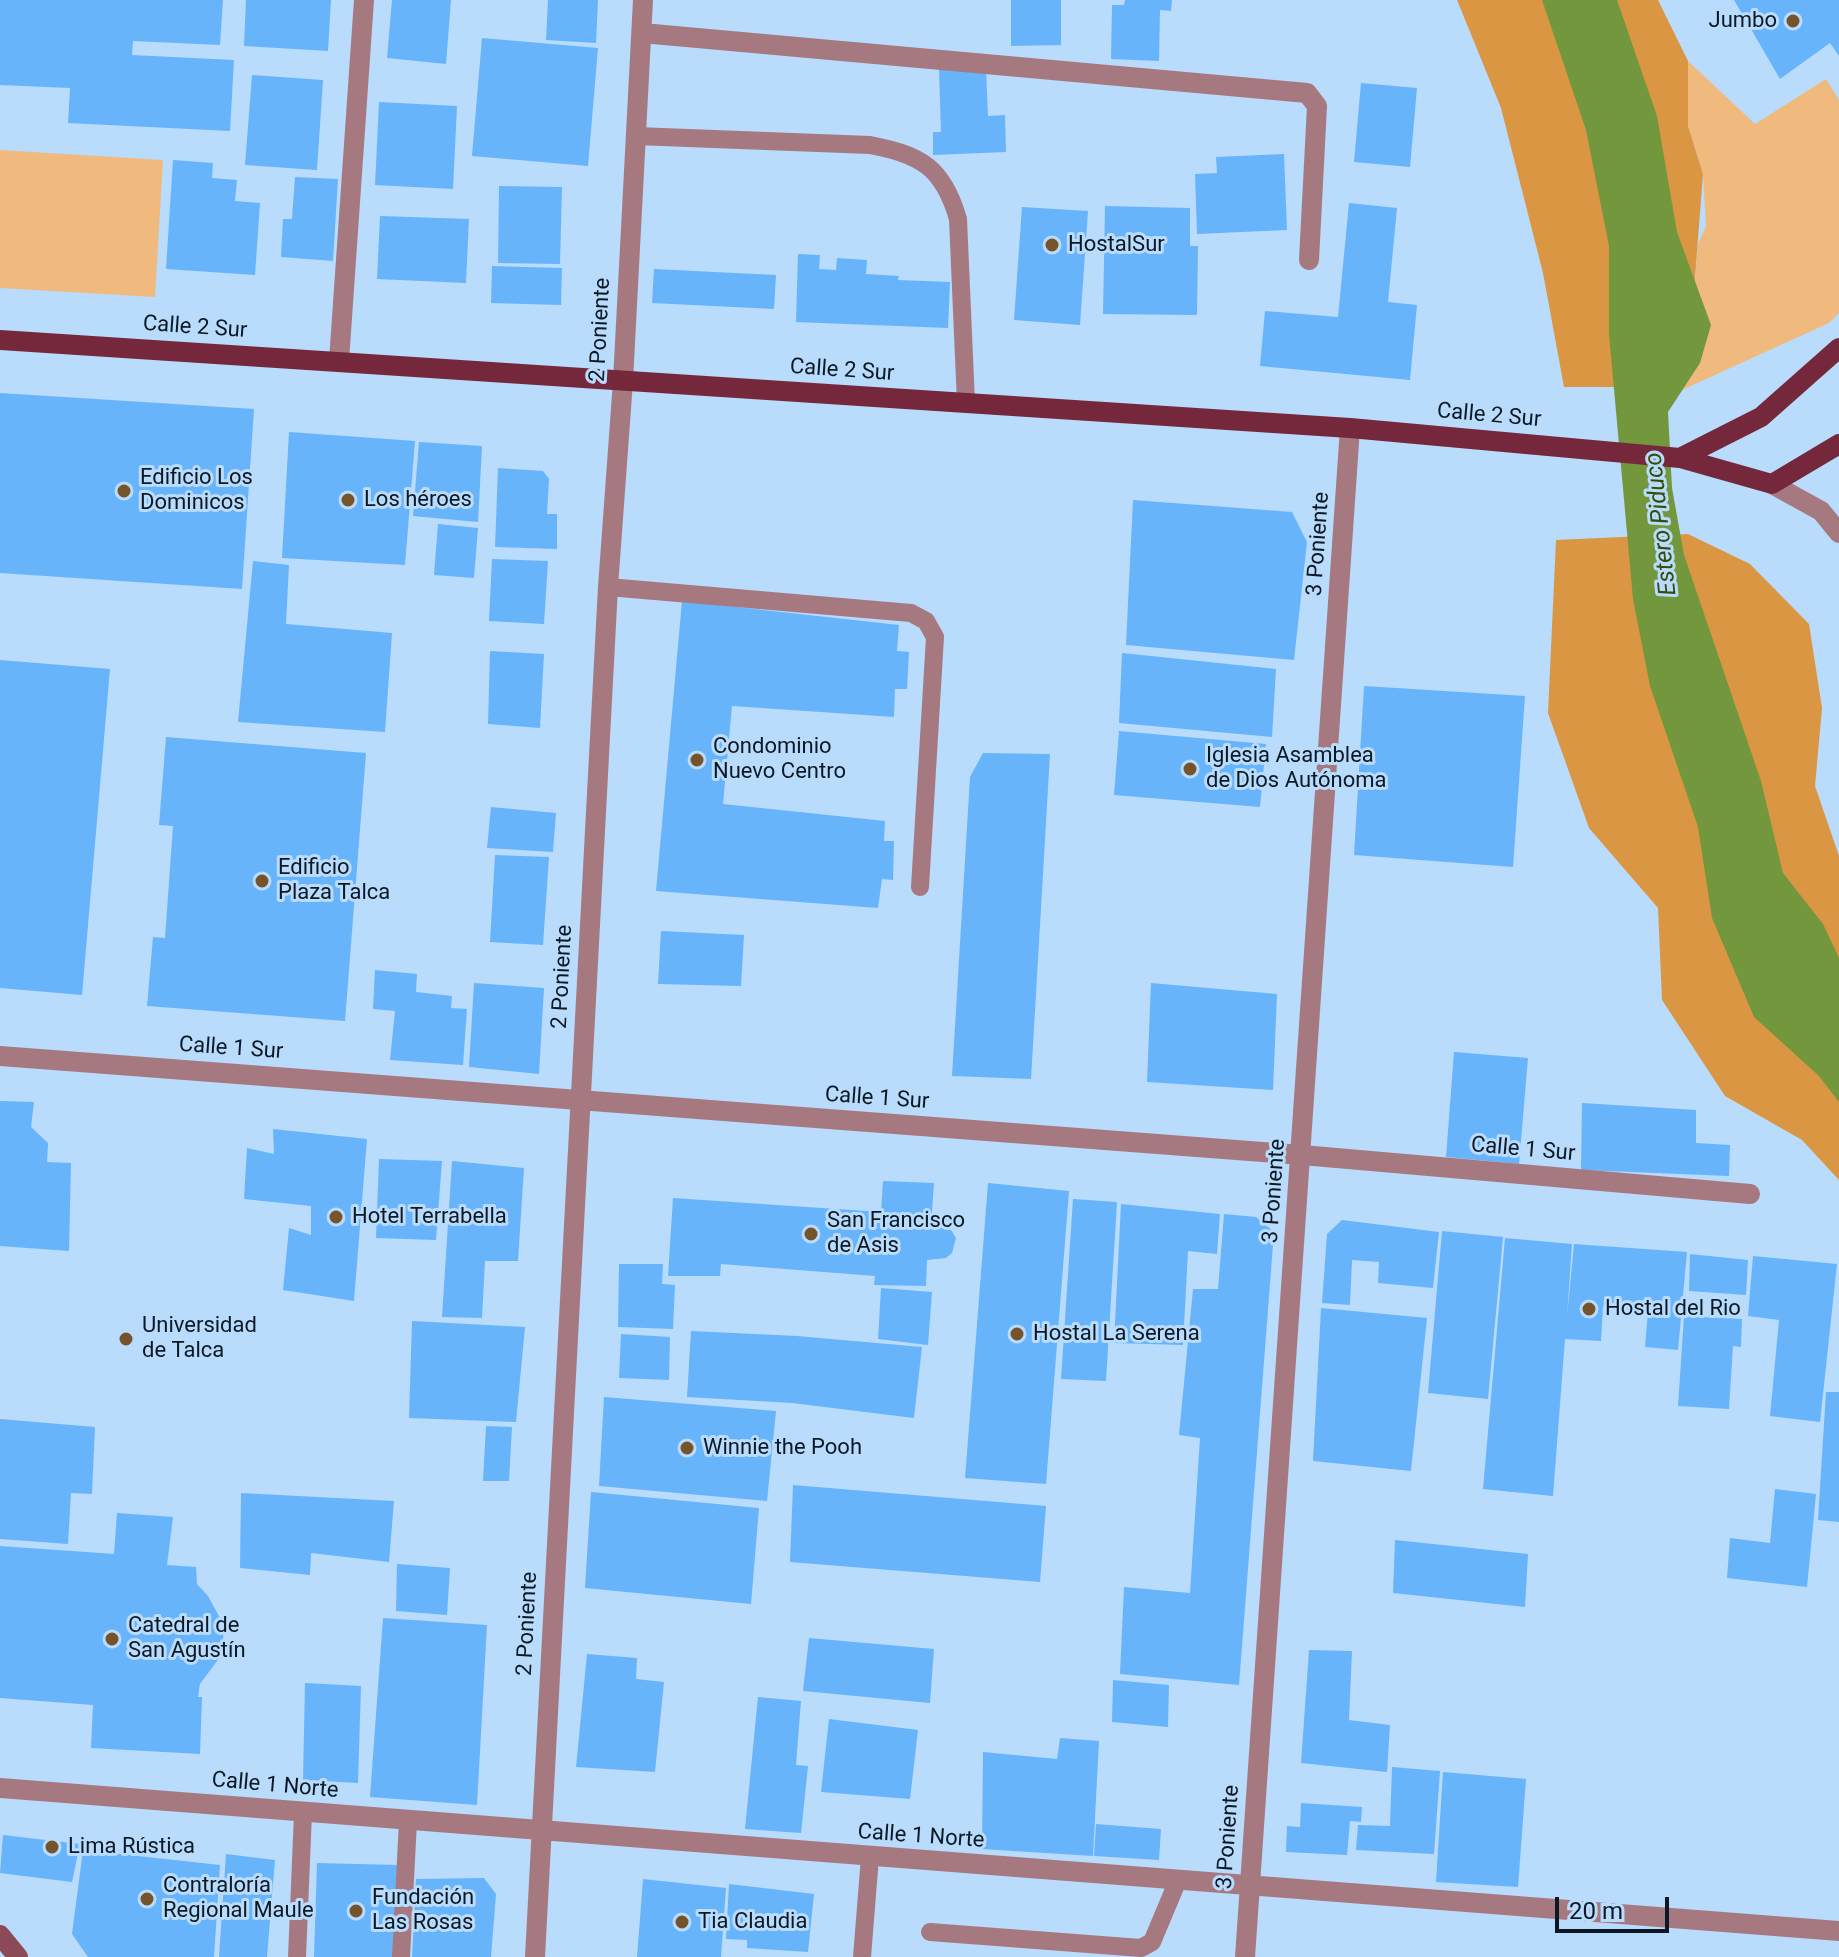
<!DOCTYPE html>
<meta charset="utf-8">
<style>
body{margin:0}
#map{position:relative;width:1839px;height:1957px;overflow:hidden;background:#b9dbfc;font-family:Roboto,sans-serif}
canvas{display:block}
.scale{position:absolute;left:1555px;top:1897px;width:114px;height:36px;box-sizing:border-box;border:4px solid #0c1924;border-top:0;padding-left:10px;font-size:24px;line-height:28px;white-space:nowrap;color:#0c1924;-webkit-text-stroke:6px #b9dbfc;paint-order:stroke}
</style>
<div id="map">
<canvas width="1839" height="1957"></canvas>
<div class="scale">20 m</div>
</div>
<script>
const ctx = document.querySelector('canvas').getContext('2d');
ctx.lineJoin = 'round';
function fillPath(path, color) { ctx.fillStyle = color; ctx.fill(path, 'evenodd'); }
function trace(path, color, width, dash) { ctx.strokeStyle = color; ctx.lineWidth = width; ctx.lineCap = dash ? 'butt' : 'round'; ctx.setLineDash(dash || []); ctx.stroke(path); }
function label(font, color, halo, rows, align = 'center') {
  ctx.font = font + ' Roboto,sans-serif'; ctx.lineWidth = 6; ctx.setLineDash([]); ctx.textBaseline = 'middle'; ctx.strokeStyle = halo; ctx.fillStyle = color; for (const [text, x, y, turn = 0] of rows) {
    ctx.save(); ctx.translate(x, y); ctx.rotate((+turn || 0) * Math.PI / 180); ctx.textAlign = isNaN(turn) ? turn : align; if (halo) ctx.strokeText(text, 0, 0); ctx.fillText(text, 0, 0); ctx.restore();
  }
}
fillPath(new Path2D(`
 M1688,61L1755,124L1826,79L1839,100V313L1829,323L1671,395L1693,303L1698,244L1706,226L1703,174L1688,126Z
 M0,150L163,160L155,297L0,288Z`), '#f0ba7e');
fillPath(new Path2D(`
 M1457,0H1658L1688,61V126L1703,174L1693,303L1617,387H1564L1543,273L1501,108Z
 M1688,534L1750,564L1809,624L1822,708L1815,786L1839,856V1180L1802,1140L1725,1096L1662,1000L1658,908L1589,828L1548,713L1556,540Z`), '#db9644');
fillPath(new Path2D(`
 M1542,0H1617L1657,116L1677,232L1711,325L1700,363L1668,412L1672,488L1684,555L1761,781L1783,873L1823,924L1839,958V1102L1819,1076L1754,1017L1712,918L1698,827L1650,686L1633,599L1609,334V246L1586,130Z`), '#72973c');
fillPath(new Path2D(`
 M0,0H223L220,45L133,41L132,55L234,60L230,131L68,123L70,88L0,85Z
 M246,0H331L328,51L244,46Z
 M392,0H451L446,64L387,58Z
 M548,0H598L596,43L546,40Z
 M1011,0H1061V45L1011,46Z
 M1125,0H1172L1171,11L1160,10L1159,61L1111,59L1112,5H1124Z
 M1734,0H1839V56L1830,43L1780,79Z
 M482,38L598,48L588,166L472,156Z
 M986,68L988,116L1005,115L1006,152L933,155V132H941L939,69Z
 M252,75L323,80L317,170L245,165Z
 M1361,83L1417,88L1410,167L1354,162Z
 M379,102L457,106L453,189L375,185Z
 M1284,154L1287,230L1197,234L1195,174L1217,173L1216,157Z
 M173,160L213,163L212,178L237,180L235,201L260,203L255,275L166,269Z
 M295,177L338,179L333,261L281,257L283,219H292Z
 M499,186L562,187L560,264L498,263Z
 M1349,203L1397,208L1388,302L1417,305L1410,380L1260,366L1265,311L1338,317Z
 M1105,206L1190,208V246H1198L1197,315L1103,314Z
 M1022,207L1088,211L1080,325L1014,320Z
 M380,216L469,219L466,283L377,279Z
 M798,254L820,255L819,269L836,270L837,258L867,260L866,274L899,276L898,280L950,282L948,328L796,322Z
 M492,266L562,268L561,305L491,303Z
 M654,269L776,275L774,309L652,303Z
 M0,393L254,409L242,589L0,573Z
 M289,432L415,441L405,565L282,558Z
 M419,442L482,446L478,522L413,516Z
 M498,468L543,471L549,479L547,514H557V549L495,547Z
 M1133,500L1292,512L1307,542L1294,660L1126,645Z
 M438,524L478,528L474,578L434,575Z
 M492,559L548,561L544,624L489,621Z
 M253,561L289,565L286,624L392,633L385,732L238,722Z
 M682,601L899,625L897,651L909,652L907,689H895L894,717L732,706L723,804L885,821L884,841H894L893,880L882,879L878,908L656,891Z
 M490,651L544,654L540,728L488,724Z
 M1122,653L1276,669L1272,737L1119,723Z
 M0,660L110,669L82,995L0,988Z
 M1364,686L1525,696L1513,867L1354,855Z
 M1119,731L1266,744L1260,807L1114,795Z
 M166,737L366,753L345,1021L147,1006L153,937L165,938L173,826L159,825Z
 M983,753L1050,754L1031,1079L952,1076L970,777Z
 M491,807L556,813L553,852L487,848Z
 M495,855L549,857L543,945L490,942Z
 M661,931L744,935L741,986L658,984Z
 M375,970L417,974L416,992L452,996L451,1008L467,1009L463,1065L390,1060L395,1011L373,1009Z
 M474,983L544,988L539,1074L469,1067Z
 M1151,983L1277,994L1273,1090L1147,1082Z
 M1454,1052L1528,1058L1519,1164L1446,1157Z
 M0,1101L34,1102L31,1127L48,1143L47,1162L71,1163L69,1251L0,1246Z
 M1582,1103L1696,1110V1143L1730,1145L1729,1176L1581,1170Z
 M273,1129L367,1139L354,1301L283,1290L289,1228L311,1235V1206L244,1199L247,1148L274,1154Z
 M379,1159L442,1161L436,1240L376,1238Z
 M452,1161L524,1168L518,1261H485L482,1318L442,1317Z
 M883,1181L934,1183L931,1225L951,1230L956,1238L952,1253L946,1258L927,1260L926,1286L874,1285L875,1276L721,1264L720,1276H668L673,1198L881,1212Z
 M988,1183L1069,1191L1046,1484L965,1478Z
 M1073,1199L1117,1202L1106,1381L1061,1379Z
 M1121,1204L1220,1214L1217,1254L1188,1251L1183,1345L1114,1343Z
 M1224,1214L1256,1217L1274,1232L1239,1685L1120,1674L1124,1587L1190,1593L1200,1438L1179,1435L1193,1289H1218Z
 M1342,1220L1439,1232L1433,1288L1378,1283L1379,1262L1352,1260L1350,1305L1322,1303L1327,1234Z
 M1442,1231L1503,1237L1488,1399L1428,1393Z
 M1505,1238L1572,1244L1567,1317L1574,1244L1687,1252L1678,1350L1645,1347L1648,1311L1603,1306L1601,1341L1565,1339L1553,1496L1483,1489Z
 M1690,1254L1748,1260L1746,1295L1689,1291Z
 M1753,1256L1837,1264L1820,1422L1770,1416L1779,1320L1748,1316Z
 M619,1264H663L662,1284L675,1285L673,1329L618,1327Z
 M881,1288L932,1292L928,1345L878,1339Z
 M1321,1308L1427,1318L1411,1471L1313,1461Z
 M1684,1316L1742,1319L1741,1347L1733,1346L1729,1409L1678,1406Z
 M412,1321L525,1327L516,1422L409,1418Z
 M691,1331L797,1336L922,1347L914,1418L792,1403L687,1397Z
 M621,1334L670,1337L669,1380L619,1378Z
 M1826,1392H1839V1522L1818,1520Z
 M604,1397L776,1411L767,1501L599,1486Z
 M0,1419L95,1427L92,1494L71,1493L68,1544L0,1539Z
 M486,1426L512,1427L509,1481H483Z
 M793,1485L1046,1506L1040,1582L790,1562Z
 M1775,1489L1816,1494L1807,1587L1727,1578L1730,1538L1770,1543Z
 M591,1492L759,1508L751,1604L585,1588Z
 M241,1493L394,1501L389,1562L311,1553L310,1575L240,1568Z
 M117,1513L173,1517L167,1565L196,1567L197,1584L208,1596L221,1620L224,1632L220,1657L200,1684L199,1690L198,1697H202L200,1754L91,1748L93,1705L0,1698V1546L114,1554Z
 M1395,1540L1528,1554L1525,1607L1393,1593Z
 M397,1564L450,1568L447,1615L396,1611Z
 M383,1618L487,1625L477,1805L370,1797Z
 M809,1638L934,1649L930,1703L803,1691Z
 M1309,1650L1352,1651L1349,1720L1390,1725L1387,1772L1301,1763Z
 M587,1654L637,1658L636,1679L664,1682L655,1772L576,1767Z
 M1113,1680L1169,1685L1168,1727L1112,1722Z
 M305,1683L361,1686L358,1783L303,1780Z
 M758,1697L801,1701L796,1765L808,1766L801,1833L745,1829Z
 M829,1719L918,1730L910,1799L821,1792Z
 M1060,1738L1099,1741L1093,1856L982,1849L983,1752L1057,1759Z
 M1392,1767L1440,1771L1434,1854L1356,1850L1358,1825L1390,1826Z
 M1443,1772L1526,1779L1518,1887L1436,1882Z
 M1301,1803L1362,1807L1361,1822L1350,1821L1347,1855L1286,1852L1287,1826L1300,1827Z
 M1096,1824L1161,1829L1159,1860L1094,1856Z
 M3,1835L80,1844L72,1882L0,1873Z
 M83,1850L220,1865L214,1957H88L72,1934Z
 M226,1854L275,1860L267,1957H219Z
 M317,1863L397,1865L395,1957H314Z
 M484,1878L496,1894L491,1957H412L416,1879Z
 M643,1879L726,1888L721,1957H637Z
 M729,1884L814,1894L808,1952L747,1948V1940L726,1939Z`), '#68b4fb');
trace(new Path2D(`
 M636,136L870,145C921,155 943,167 958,219L966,403
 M608,587L911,613L926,621L935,637L920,887
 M930,1932L1141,1948L1152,1942L1178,1880
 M297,1957L303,1813
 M401,1957L408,1821
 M862,1957L870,1857`), '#a67980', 18);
trace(new Path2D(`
 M642,33L1307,93L1317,106L1309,260
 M339,361L364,0
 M0,1056L1302,1155L1750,1194
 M0,1788L1839,1931
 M535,1957L608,587L623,381L643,0
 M1245,1957L1350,428`), '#a67980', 20);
trace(new Path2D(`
 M1772,484L1821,511L1839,533`), '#a67980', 20);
trace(new Path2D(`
 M0,1935L18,1957`), '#8a4b57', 20);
trace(new Path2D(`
 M0,340L1350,428L1680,458L1772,484L1839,444
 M1680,458L1761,417L1839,348`), '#75283b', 20);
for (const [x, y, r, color] of [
 [1793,21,8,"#75532b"],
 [1052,245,8,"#75532b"],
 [124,491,8,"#75532b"],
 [348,500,8,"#75532b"],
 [697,760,8,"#75532b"],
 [1190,769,8,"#75532b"],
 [262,881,8,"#75532b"],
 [336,1217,8,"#75532b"],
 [811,1234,8,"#75532b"],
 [1589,1309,8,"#75532b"],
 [1017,1334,8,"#75532b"],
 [126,1339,8,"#75532b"],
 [687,1448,8,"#75532b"],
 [112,1639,8,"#75532b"],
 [52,1847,8,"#75532b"],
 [147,1899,8,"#75532b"],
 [356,1911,8,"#75532b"],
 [682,1922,8,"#75532b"]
]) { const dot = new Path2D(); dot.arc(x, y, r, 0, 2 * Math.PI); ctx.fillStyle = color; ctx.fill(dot); trace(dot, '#b9dbfc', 3); }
label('22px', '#0c1924', '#b9dbfc', [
 ["Jumbo",1777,21,"right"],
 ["HostalSur",1068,245],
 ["Edificio Los",140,478],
 ["Dominicos",140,503],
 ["Los héroes",364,500],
 ["Condominio",713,747],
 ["Nuevo Centro",713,772],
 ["Iglesia Asamblea",1206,756],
 ["de Dios Autónoma",1206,781],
 ["Edificio",278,868],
 ["Plaza Talca",278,893],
 ["Hotel Terrabella",352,1217],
 ["San Francisco",827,1221],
 ["de Asis",827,1246],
 ["Hostal del Rio",1605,1309],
 ["Universidad",142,1326],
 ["de Talca",142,1351],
 ["Hostal La Serena",1033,1334],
 ["Winnie the Pooh",703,1448],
 ["Catedral de",128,1626],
 ["San Agustín",128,1651],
 ["Lima Rústica",68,1847],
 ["Contraloría",163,1886],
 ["Regional Maule",163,1911],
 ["Fundación",372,1898],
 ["Las Rosas",372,1923],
 ["Tia Claudia",698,1922]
], 'left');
label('22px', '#0c1924', '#b9dbfc', [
 ["Calle 2 Sur",195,328,4],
 ["2 Poniente",601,330,-87],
 ["Calle 2 Sur",842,371,4],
 ["Calle 2 Sur",1489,416,5],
 ["3 Poniente",1319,544,-86],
 ["2 Poniente",563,977,-87],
 ["Calle 1 Sur",231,1049,4],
 ["Calle 1 Sur",877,1099,4],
 ["Calle 1 Sur",1523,1150,5],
 ["3 Poniente",1275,1191,-86],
 ["2 Poniente",528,1624,-87],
 ["Calle 1 Norte",275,1786,5],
 ["Calle 1 Norte",921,1837,4],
 ["3 Poniente",1229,1837,-86]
]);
label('italic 24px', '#354d0a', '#b9dbfc', [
 ["Estero Piduco",1662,524,-96]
]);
</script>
